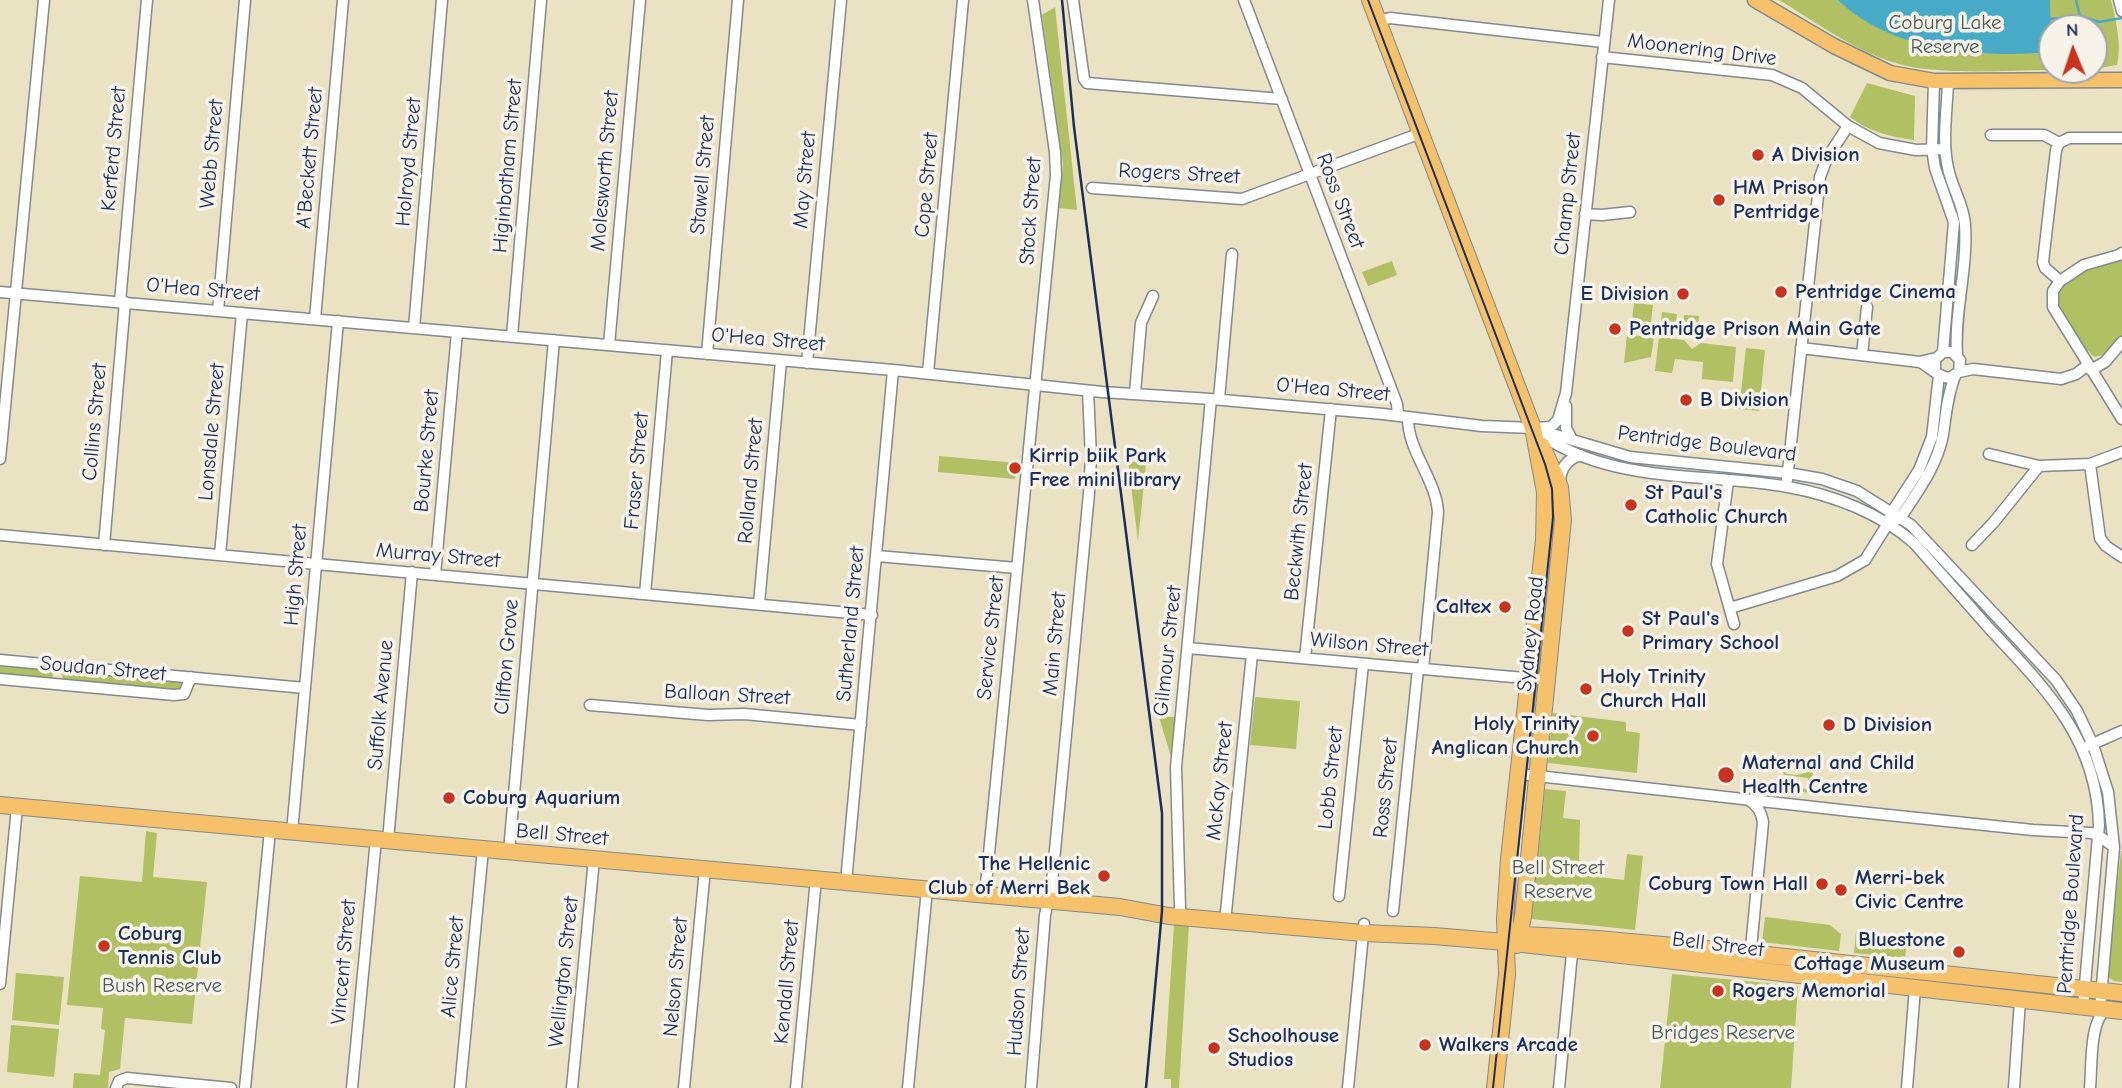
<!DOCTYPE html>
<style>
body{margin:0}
#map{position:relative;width:2122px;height:1088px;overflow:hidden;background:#e9e3c3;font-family:"Comic Neue",sans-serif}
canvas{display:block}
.north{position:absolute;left:2038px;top:14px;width:70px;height:70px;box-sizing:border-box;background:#f7f3e8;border:2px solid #9fa5b1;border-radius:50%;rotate:358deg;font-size:19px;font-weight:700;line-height:28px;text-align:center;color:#1b2f5e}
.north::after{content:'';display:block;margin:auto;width:24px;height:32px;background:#c8321e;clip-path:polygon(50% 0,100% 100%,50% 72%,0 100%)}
</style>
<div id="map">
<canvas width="2122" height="1088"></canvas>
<div class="north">N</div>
</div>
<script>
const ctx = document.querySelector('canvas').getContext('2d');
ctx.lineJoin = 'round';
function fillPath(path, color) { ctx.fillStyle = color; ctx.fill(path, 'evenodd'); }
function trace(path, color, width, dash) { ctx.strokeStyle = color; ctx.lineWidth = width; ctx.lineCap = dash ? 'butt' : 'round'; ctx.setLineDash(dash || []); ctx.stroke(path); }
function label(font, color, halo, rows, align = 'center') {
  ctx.font = font + ' "Comic Neue",sans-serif'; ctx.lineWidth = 7; ctx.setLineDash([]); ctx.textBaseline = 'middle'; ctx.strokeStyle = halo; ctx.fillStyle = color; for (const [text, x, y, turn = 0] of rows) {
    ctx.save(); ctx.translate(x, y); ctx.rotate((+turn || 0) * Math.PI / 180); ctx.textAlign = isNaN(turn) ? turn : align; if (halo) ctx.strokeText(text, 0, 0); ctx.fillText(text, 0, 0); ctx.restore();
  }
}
fillPath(new Path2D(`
 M1779,0H2111C2116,21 2122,45 2117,65L2094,69V28H2052V70C2005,70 1953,75 1907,66C1861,56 1819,24 1779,0Z
 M1055,7L1077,210L1059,208L1063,164L1042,15Z
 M1867,83L1915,96L1914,140C1891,137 1869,132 1850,117Z
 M2122,260V336L2104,355L2094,357C2083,345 2063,324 2058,308C2049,276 2100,264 2122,260Z
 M1392,261L1397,275L1368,286L1362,272Z
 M1634,303L1653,305L1650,330L1631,328Z
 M1662,312L1677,314L1675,333L1660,331Z
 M1684,315L1699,316L1698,329L1689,334H1682Z
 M1627,335L1654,337L1651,357L1624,363Z
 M1659,337L1684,340L1692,349L1701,343L1736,347L1733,382L1702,379L1703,362L1675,359L1672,373L1655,371Z
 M1746,348L1765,350L1759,411L1739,409Z
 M939,456L1017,463L1015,479L938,472Z
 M1128,461L1146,464L1138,541Z
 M0,664L52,670L53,676L52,679L0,675Z
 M66,670L181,680V688L177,691L63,680L62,674Z
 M1255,697L1300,701L1296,749L1250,745Z
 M1553,713L1626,722V731L1640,733L1637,773L1548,763Z
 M1159,717H1175L1172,760Z
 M1779,759H1781L1786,774L1797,775L1813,771L1811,793L1787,790L1786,787L1807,789L1808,778L1784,775Z
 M1545,789L1566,791L1563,818L1580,820L1579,860L1583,861L1581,875L1624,880L1627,854L1643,856L1635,930L1531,919Z
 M146,831L157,833L153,877L207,882L192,1024L125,1018L120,1069L109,1072L108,1088H73L74,1073L100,1075L105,1030L101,1029L103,1008L67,1005L80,876L142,882Z
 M2121,851H2122V982L2114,981L2108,977V970Z
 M1765,917L1830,925L1841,934L1839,951L1762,942Z
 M1174,924L1189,925L1179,1088H1171V1079H1164Z
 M1856,931L1908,937L1905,958L1854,953Z
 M16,973L64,977L59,1025L12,1020Z
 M1672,974L1798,986L1791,1088H1660Z
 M11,1025L59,1029L54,1077L7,1072Z`), '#b0c062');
fillPath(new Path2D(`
 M1838,0H2050L2051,52C1981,58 1891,52 1838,0Z`), '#47abc7');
trace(new Path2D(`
 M2076,0L2080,16
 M2050,19L2080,16L2099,22L2122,18`), '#47abc7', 2.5);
const minor = new Path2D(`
 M1073,0L1084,79L1087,83L1282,99
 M1244,0L1397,404L1398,415
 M2119,0L2122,11
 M1378,21L1390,18L1603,42
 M1602,57L1772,75L1802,88L1848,126L1879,143L1916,150L1945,149
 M1934,81L1932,149L1935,168L1954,222L1943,352
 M1948,82C1947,110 1942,141 1948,168C1952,188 1964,205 1965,225C1968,269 1954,312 1957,355
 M1991,135H2044L2059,143L2069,138H2122
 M2059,143L2056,150L2043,262L2045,268L2060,281L2053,291V307L2122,419
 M1092,188L1242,199L1421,133
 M1585,214L1602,215L1630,212
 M2060,281L2084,265L2119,255L2122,253
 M0,292L893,370L1102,392L1211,399L1383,414L1482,426L1533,428L1551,427L1558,420L1566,393L1609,0
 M120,302L147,0
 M218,311L245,0
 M315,319L343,0
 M414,328L442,0
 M512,336L541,0
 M609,345L640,0
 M1801,348L1920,362L1936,358
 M707,354L738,0
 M1862,355L1867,307
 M1920,362C1930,367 1939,378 1950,378L1959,372L1960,360L1952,352H1943L1935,360V370
 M807,363L841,0
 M2091,370L2105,362L2122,342
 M1959,372L1973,369L2061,379L2076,374L2088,365
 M928,373L963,0
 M1135,393L1141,323L1153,296
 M1219,399L1232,254
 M1566,406V428L1571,438
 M1408,417C1407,450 1436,479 1438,512L1423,669
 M1535,430C1606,485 1704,472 1788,487C1833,495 1880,513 1914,543C1939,571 1964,600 1989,628C2044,687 2097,738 2099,825L2083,1007
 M1542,431L1630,457L1788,473L1822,479L1857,491L1911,525L2056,680L2077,711L2093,745L2108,792L2114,847L2100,1008
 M1989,454L2039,466L2090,464L2122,452
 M0,459L44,0
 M2090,464L2100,538L2106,546L2122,557
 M1787,480L1820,177L1827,158L1848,126
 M1728,481L1717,564L1734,624
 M1560,483C1560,468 1567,459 1581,455
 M1896,520L1901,517C1918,491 1937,466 1943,435C1946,415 1947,396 1955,376
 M0,535L872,615
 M104,545L125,302
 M1972,545L1994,522L2039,466
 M220,555L242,313
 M877,556L1017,568
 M435,575L457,332
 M645,594L667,351
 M759,604L781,361
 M1730,608L1837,576L1865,560L1887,525L1892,512L1919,470L1932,437L1939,375
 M1188,648L1547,680
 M1305,658L1331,409
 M0,660L305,688
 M0,679L174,695L184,694L191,677
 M590,705L708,715L744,714L861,725
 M2088,746L2122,731
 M1520,774L1850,811L2033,830L2091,833L2098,835L2114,847
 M1749,800C1758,806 1761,812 1763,822L1750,959
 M292,832L338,321
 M388,840L412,572
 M509,851L554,340
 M846,882L893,370
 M985,894L1056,175L1055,152L1033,0
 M1339,896L1363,664
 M1180,908L1176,767L1211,399
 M1393,911L1418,669
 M1226,912L1252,654
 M0,984L17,807
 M116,1088L119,1081L127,1078L231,1088
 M245,1088L270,830
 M352,1088L376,839
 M460,1088L483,849
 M572,1088L594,859
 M684,1088L705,869
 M796,1088L816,879
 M908,1088L927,889
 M1031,1088L1045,915L1052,882L1089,493L1091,457L1088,391
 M1348,1088L1364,924
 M1559,1088L1573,943
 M1907,1088L1915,988
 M2014,1088L2020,1000
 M2090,1088C2092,1068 2089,1020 2107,1009`);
const major = new Path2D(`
 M1755,0L1834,46L1890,73L1934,81L2122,80`);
const highway = new Path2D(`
 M1370,0L1533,428L1545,492L1544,540L1509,859L1505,919L1507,974L1495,1088
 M0,805L1120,907L1169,916L1363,933L1434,936L1505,942L2122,1011
 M1525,935L1598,939L1739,952L2122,993
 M1517,945L1523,917L1563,520L1560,487L1542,446`);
trace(minor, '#828990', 13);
trace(major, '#828990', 17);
trace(highway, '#828990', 18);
trace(minor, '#fff', 10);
trace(major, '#f5c16b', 14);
trace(highway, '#f5c16b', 16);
trace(new Path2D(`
 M1368,0L1545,464L1552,489L1553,517L1493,1088`), '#1b2f5e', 2);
trace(new Path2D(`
 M1062,0L1074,127L1162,813V911L1146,1088`), '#1b2f5e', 2.5);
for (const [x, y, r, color] of [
 [1758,155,7,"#c8321e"],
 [1719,200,7,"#c8321e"],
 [1781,292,7,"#c8321e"],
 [1683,294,7,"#c8321e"],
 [1615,329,7,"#c8321e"],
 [1686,400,7,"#c8321e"],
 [1015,468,7,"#c8321e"],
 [1631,505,7,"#c8321e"],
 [1505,607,7,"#c8321e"],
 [1628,631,7,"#c8321e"],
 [1586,689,7,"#c8321e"],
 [1829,725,7,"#c8321e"],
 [1593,736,7,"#c8321e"],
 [1726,775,9,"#c8321e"],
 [449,798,7,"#c8321e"],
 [1104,876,7,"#c8321e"],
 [1822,884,7,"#c8321e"],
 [1841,890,7,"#c8321e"],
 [104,946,7,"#c8321e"],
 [1959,952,7,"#c8321e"],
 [1718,991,7,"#c8321e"],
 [1425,1045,7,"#c8321e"],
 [1214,1048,7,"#c8321e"]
]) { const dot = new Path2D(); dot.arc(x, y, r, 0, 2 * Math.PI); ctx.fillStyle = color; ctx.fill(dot); trace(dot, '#f7f3e8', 2.5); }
label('21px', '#485a5f', '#f7f3e8', [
 ["Coburg Lake",1945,23],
 ["Reserve",1945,47],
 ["Bell Street",1558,868],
 ["Reserve",1558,892],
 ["Bush Reserve",162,986],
 ["Bridges Reserve",1723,1033]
]);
label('21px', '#1b2f5e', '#f7f3e8', [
 ["Moonering Drive",1702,50,7],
 ["Kerferd Street",114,149,-85],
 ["Webb Street",212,154,-85],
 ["A'Beckett Street",310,158,-85],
 ["Holroyd Street",409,162,-85],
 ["Higinbotham Street",508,166,-85],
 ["Molesworth Street",605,171,-85],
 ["Rogers Street",1179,174,3],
 ["Stawell Street",703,175,-85],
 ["May Street",805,180,-85],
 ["Cope Street",927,185,-85],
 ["Champ Street",1568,194,-84],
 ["Ross Street",1340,201,69],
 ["Stock Street",1031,211,-86],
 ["O'Hea Street",203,290,5],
 ["O'Hea Street",768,340,5],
 ["O'Hea Street",1333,390,5],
 ["Collins Street",95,422,-85],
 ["Lonsdale Street",212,432,-85],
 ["Pentridge Boulevard",1707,444,7],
 ["Bourke Street",427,451,-85],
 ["Fraser Street",637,471,-85],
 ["Rolland Street",751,481,-85],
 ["Beckwith Street",1299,532,-84],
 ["Murray Street",438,556,5],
 ["High Street",296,575,-85],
 ["Sutherland Street",851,624,-85],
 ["Sydney Road",1531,634,-84],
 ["Service Street",991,638,-84],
 ["Main Street",1055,644,-85],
 ["Wilson Street",1369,645,5],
 ["Gilmour Street",1168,651,-84],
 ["Clifton Grove",507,657,-85],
 ["Soudan Street",103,669,5],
 ["Balloan Street",727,695,3],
 ["Suffolk Avenue",381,705,-85],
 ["Lobb Street",1331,778,-84],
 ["McKay Street",1220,781,-84],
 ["Ross Street",1386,788,-84],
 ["Bell Street",562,835,5],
 ["Pentridge Boulevard",2071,904,-86],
 ["Bell Street",1718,945,7],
 ["Vincent Street",344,962,-85],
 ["Alice Street",453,967,-85],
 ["Wellington Street",564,972,-84],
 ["Nelson Street",676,977,-85],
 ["Kendall Street",787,982,-85],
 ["Hudson Street",1019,992,-86]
]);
label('bold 21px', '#1b2f5e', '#f7f3e8', [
 ["A Division",1772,155],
 ["HM Prison",1733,188],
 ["Pentridge",1733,212],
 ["Pentridge Cinema",1795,292],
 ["E Division",1669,294,"right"],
 ["Pentridge Prison Main Gate",1629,329],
 ["B Division",1700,400],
 ["Kirrip biik Park",1029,456],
 ["Free mini library",1029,480],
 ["St Paul's",1645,493],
 ["Catholic Church",1645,517],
 ["Caltex",1491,607,"right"],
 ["St Paul's",1642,619],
 ["Primary School",1642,643],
 ["Holy Trinity",1600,677],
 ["Church Hall",1600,701],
 ["Holy Trinity",1579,724,"right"],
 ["Anglican Church",1579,748,"right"],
 ["D Division",1843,725],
 ["Maternal and Child",1742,763],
 ["Health Centre",1742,787],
 ["Coburg Aquarium",463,798],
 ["The Hellenic",1090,864,"right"],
 ["Club of Merri Bek",1090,888,"right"],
 ["Merri-bek",1855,878],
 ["Civic Centre",1855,902],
 ["Coburg Town Hall",1808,884,"right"],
 ["Coburg",118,934],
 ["Tennis Club",118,958],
 ["Bluestone",1945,940,"right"],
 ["Cottage Museum",1945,964,"right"],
 ["Rogers Memorial",1732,991],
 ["Schoolhouse",1228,1036],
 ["Studios",1228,1060],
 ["Walkers Arcade",1439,1045]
], 'left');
</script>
